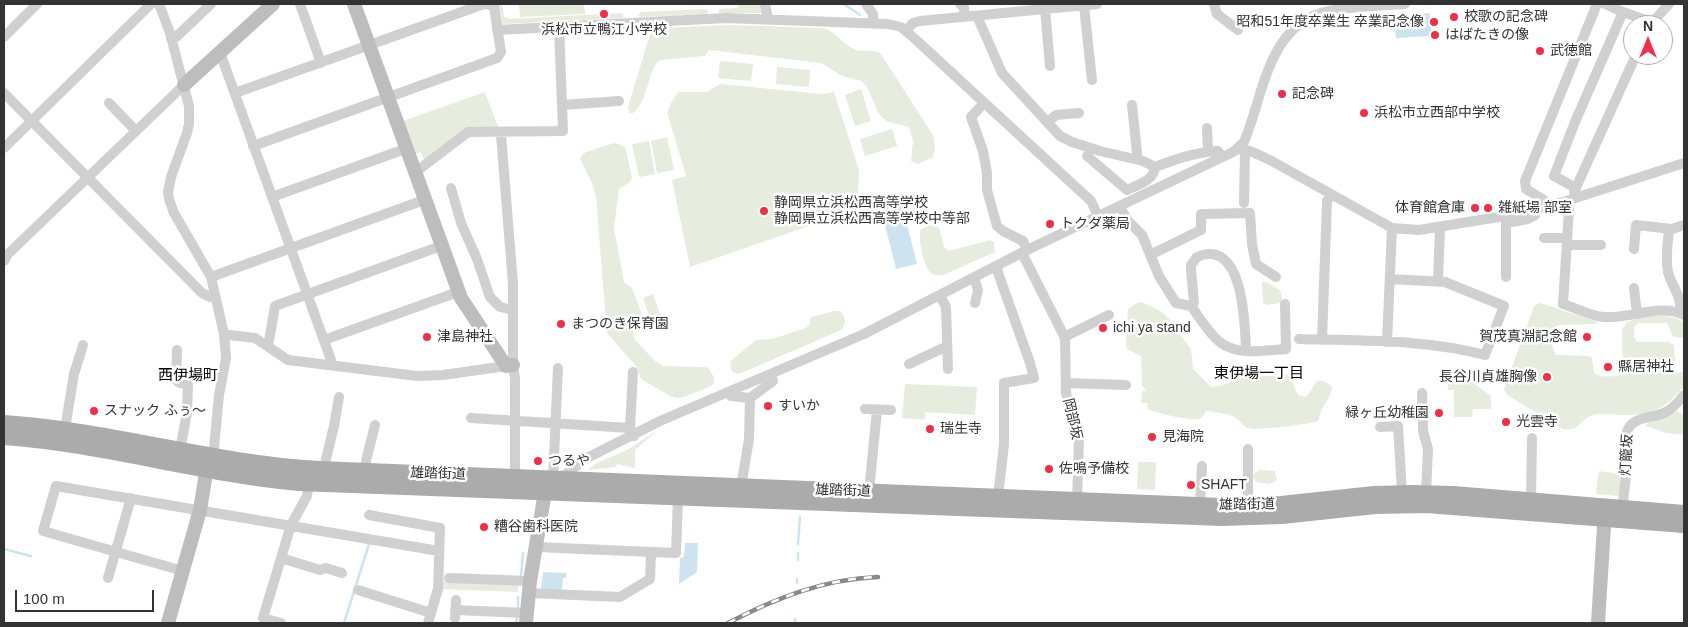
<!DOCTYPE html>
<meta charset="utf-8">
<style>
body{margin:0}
#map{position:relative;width:1688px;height:627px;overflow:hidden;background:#fff;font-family:Arial,sans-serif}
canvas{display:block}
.frame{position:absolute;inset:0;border:5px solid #333;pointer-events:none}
.north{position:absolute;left:1623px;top:15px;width:50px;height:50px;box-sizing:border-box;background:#fff;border:1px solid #adadad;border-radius:50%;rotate:0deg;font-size:14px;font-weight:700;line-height:20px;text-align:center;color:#333}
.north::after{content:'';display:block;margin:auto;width:18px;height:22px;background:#f02e47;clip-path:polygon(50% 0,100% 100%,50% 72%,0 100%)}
.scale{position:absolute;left:15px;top:590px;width:139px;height:22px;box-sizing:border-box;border:2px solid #333;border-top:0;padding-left:6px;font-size:15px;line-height:18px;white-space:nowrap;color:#333;-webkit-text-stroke:4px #fff;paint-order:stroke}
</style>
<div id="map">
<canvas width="1688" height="627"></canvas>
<div class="frame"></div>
<div class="north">N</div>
<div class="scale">100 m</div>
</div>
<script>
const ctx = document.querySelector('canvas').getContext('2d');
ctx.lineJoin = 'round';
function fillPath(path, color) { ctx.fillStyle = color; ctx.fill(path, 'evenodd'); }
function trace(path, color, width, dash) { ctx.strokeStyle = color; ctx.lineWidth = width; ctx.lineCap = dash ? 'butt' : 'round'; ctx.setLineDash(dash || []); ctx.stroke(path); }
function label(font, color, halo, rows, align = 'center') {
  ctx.font = font + ' Arial,"Noto Sans JP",sans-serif'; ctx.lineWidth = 5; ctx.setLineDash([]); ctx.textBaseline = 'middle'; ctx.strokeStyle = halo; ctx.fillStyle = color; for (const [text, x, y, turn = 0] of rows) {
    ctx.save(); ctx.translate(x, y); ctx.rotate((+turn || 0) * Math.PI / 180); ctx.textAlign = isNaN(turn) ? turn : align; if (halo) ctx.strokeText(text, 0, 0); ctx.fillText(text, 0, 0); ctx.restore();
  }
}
fillPath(new Path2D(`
 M497,4H502L504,17L510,19L622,13L624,16L622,18L502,24L499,22Z
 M519,4H584L585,14L520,17Z
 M739,4H762V13H719V9L737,8Z
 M706,9L709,11L707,14L641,17L638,15L641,12Z
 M729,25L822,28C836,31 843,45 856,50C864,52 872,49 880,53L933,135L935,147L933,157L918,164L911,161L913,141L909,127L886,121L879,114L867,87L862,81L842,76L821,63L709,50L705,56L660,60C648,67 649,101 633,113H630L628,107L651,31L659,28Z
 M720,61L753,64L751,81L718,78Z
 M777,67L810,70L809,87L776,84Z
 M720,84L822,94L834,92L859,170L858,199L861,208L690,267L672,180L686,176L667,112L670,105L678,92H707Z
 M861,89L871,121L855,126L845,95Z
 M485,92L498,127L466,128L424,161L421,152L415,154L403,121Z
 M892,129L897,146L865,156L860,139Z
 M667,137L674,170L657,173L651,141Z
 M649,141L655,174L639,177L632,144Z
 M616,143L625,147L626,150L632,178L630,182L619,189L614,228L624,282L632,288L642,314C641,325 629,327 635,340L656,362L663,366L705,367L709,369L714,378V383L711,386L684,397L677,398L670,396L641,379L636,366L607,333L596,197L592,183L580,159L582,155L586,152L611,144Z
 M931,225L939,228L944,247L949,251L990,240L994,242L995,252L943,275C939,275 935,276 932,274C924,269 917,237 921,229Z
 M1262,282H1266L1281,291L1282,300L1280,303L1267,305L1263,303Z
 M653,294L663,323L653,327L643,298Z
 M1142,302L1162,312L1170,320L1191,349L1193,369L1211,387L1220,386L1243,377L1287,375L1290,377L1298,395L1305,397L1308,395L1317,381C1323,380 1328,383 1332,387L1331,393L1322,409L1318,421C1311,424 1256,431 1248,428C1242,426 1241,421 1236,418C1229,413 1217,413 1209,411H1206C1204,414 1203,416 1201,418C1193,422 1156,413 1148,409L1147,406L1149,403H1141L1142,391H1146L1142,385L1141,356L1127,349L1126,345L1128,309L1137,303Z
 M1540,303L1598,322L1596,324L1559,325L1555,327C1550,334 1551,348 1556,355L1589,356L1592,358L1594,373C1600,378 1616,377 1623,374L1622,330L1626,323C1642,315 1669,313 1684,322V338L1673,337L1667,323H1638L1634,327V337L1637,342H1668L1674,345L1675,371L1678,373L1684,372V386C1664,410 1652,415 1620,415C1611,414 1601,413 1593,415C1579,419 1580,432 1563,429L1507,395L1504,389L1534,306Z
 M835,311H840C846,317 847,324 841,330L739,374L732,372L730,363L732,360L756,340L772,339L806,328L810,324V318L812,317Z
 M1447,371H1457L1491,396V409H1473L1472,417H1454V390H1448Z
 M905,384L977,387L975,415L925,412V420L902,418Z
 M1677,411L1684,415V435L1666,433L1646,426L1648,422L1664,418Z
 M658,430L635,450V468L617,464L616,467L587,470L597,463L627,450Z
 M1138,462H1156L1155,490L1137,489Z
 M1261,470L1274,471L1277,478L1276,481L1269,484L1256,482L1253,476L1254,473Z
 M1599,471L1622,474L1619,496L1596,494Z
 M441,581L518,584V592L441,589Z`), '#e6ecde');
fillPath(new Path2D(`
 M1430,13L1432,36L1396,38L1394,16Z
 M900,196L917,264L896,269L879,201Z
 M685,543H698L697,572L679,584L680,558L684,557Z
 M543,572L566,573V578H563L562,590H541Z`), '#cde4f0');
trace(new Path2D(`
 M844,4L860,15
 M798,544L800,517
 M4,549L31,556
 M798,560V553
 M521,576L523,553
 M797,583V579
 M518,607V597
 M344,623L369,544
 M516,623L517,618
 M795,623V619`), '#cde4f0', 2.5);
trace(new Path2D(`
 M159,4L170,33L189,106V124L187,133L171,177L168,192L169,199L174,213L211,277L224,334L226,358L219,395L214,448L209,455
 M300,4L321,63
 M765,4L768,19
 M866,4L873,14V23
 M960,4L964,7V17
 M1214,4L1217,14L1238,30
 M1605,4L1623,12L1651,22
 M1084,6L1092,80
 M1045,9L1050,66
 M977,16L1002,73L1060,136L1072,142L1100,151L1143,161L1155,167C1176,159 1196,152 1218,151L1222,157
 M1650,25L1669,4
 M497,30L726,18L888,24L901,27L914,38L1091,201L1098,216
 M906,31L913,23L920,21L1097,4
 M4,37L37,4
 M171,39L176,37L211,4
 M218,54L222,58L331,360V365
 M4,93L202,293L210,297L215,296
 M235,93L484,4
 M109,103L136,131
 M984,103L971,117L983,151L987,173V190L997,226L1003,231L1023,241L1027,250
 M562,105L619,101
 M1132,105L1137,153L1136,159
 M1048,122L1056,115L1079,113
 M1207,128L1208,151
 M501,135L513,284V363L515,379V477
 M253,146L497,58L501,52L494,7L487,4
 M4,148L151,4
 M1238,149L1250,151L1270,160L1392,228L1419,230L1517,214L1566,201L1684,163
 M1087,156L1127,190C1137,185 1154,181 1155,167
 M413,171L421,168L468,132L563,131L559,26
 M451,188L461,223L477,259L490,297L500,307L513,310
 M1576,188L1554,176L1575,122L1623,12
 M1574,192L1636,55
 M272,197L405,149
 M1566,201L1569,209L1563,304C1576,308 1591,316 1604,317C1630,319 1660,303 1684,315
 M1244,203L1245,150
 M1552,205L1526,189L1525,181L1597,4
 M1120,206L1127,220L1142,235L1159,276L1176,303L1191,306L1194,302L1191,270V265L1197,257C1244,237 1245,325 1246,351
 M1669,229C1668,243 1665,258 1668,272C1671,286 1684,298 1679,313
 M1544,238H1567
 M1567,245H1601
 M1634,249L1636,225L1672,229L1684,225
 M1022,253L1065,338L1066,393L1071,413L1077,426L1079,440L1077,500
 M1150,255L1201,230V214L1250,213L1252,244L1256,264L1276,277
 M4,261L8,254L184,85
 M996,267L1030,363L1034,378L1004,383V444L998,497
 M211,277L424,200
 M1506,277V223L1528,219L1535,215L1534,210
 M974,278L978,290L975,303
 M1438,281L1440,227
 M1634,288L1637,314
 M940,296L946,307L948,369
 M1191,306C1200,318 1209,334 1221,343C1239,356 1265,350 1286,349L1285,304
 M224,336L230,335L255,338L288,360L417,376L443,375L506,366
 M1064,337L1109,315
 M1299,339C1361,341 1426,339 1485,355L1504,306L1445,282L1390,279
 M324,340L458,292
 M1322,340L1327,201L1331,195
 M1387,342L1392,228
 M266,345L269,341L275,306L441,246
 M177,350L176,380L180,383L188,384L187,413L180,450
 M909,364L943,348H947
 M1066,383L1126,385
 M729,392L731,396L750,398
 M1422,393L1423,431L1428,449L1426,493
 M865,409L891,410
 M471,418L630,428L634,436
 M1380,427L1398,426L1402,493
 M630,428L633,372
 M65,429L74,374L83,345
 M325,469L326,459L334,426L339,397
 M366,471V461L375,425
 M553,479L558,368
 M560,479L585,459L660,421L864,334L1027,250L1233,152L1244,142C1263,97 1267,30 1321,13C1344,6 1379,6 1405,4
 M741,487L749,439L750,398L773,381L771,374
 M869,492L877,410
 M1531,501L1532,438
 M1200,505L1202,466
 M1248,506V449
 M1622,511L1626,476L1627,431C1634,415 1653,419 1666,412C1674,408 1679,401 1684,395
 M369,515L440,528L438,589L428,623
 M536,547L676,553L678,497
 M281,558L320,570L326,568L342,573
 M183,571L43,531L56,486L439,551
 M108,578L131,498
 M449,578L530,581
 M358,590L431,613
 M529,593L620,597L650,579L651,553
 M455,610L527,613
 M455,618L456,600
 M281,623L263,618L291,525L307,496L309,483`), '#d0d0d0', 10);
trace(new Path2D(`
 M354,4L461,298L506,366L513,365
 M184,85L273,4
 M168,623L200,510L208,461
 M526,623L530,581L545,492L552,486
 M1598,623L1605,510`), '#bdbdbd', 14);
trace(new Path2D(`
 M4,423C110,430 213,463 319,469L1222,506L1281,504L1374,494L1413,493L1453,494L1684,513
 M4,437C103,444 200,474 299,483L1222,518L1282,516L1375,506L1426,505L1684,525`), '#ababab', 16);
const rail = new Path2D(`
 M728,623C776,598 824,579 878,577`);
trace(rail, '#888', 4.5);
trace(rail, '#fff', 2.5, [8]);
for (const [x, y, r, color] of [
 [604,14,5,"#f02e47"],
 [1454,17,5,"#f02e47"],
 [1434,22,5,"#f02e47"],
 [1435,35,5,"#f02e47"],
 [1540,51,5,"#f02e47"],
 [1282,94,5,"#f02e47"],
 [1364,113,5,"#f02e47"],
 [1475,208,5,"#f02e47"],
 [1488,208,5,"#f02e47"],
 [764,211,5,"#f02e47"],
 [1050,224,5,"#f02e47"],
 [561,324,5,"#f02e47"],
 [1103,328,5,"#f02e47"],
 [427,337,5,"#f02e47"],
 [1587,337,5,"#f02e47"],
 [1608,367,5,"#f02e47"],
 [1547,377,5,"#f02e47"],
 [768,406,5,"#f02e47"],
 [94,411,5,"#f02e47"],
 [1439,413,5,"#f02e47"],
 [1506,422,5,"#f02e47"],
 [930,429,5,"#f02e47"],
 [1152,437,5,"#f02e47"],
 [538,461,5,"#f02e47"],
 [1049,469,5,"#f02e47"],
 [1191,485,5,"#f02e47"],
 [484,527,5,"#f02e47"]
]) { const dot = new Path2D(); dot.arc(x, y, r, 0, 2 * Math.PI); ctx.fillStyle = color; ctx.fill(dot); trace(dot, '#fff', 2); }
label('14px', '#333', '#fff', [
 ["校歌の記念碑",1464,17],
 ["昭和51年度卒業生 卒業記念像",1424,22,"right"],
 ["浜松市立鴨江小学校",604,30,"center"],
 ["はばたきの像",1445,35],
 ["武徳館",1550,51],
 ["記念碑",1292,94],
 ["浜松市立西部中学校",1374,113],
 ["静岡県立浜松西高等学校",774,203],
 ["静岡県立浜松西高等学校中等部",774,219],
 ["体育館倉庫",1465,208,"right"],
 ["雑紙場 部室",1498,208],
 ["トクダ薬局",1060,224],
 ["まつのき保育園",571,324],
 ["ichi ya stand",1113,328],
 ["津島神社",437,337],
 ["賀茂真淵記念館",1577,337,"right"],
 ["縣居神社",1618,367],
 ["長谷川貞雄胸像",1537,377,"right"],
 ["すいか",778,406],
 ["スナック ふぅ～",104,411],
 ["緑ヶ丘幼稚園",1429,413,"right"],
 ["光雲寺",1516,422],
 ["瑞生寺",940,429],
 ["見海院",1162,437],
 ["つるや",548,461],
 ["佐鳴予備校",1059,469],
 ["SHAFT",1201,485],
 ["糟谷歯科医院",494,527]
], 'left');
label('14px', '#333', '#fff', [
 ["岡部坂",1072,419,77],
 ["灯籠坂",1627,455,-87],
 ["雄踏街道",438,474,2],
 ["雄踏街道",843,491,2],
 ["雄踏街道",1247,505,-1]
]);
label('15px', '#000', '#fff', [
 ["東伊場一丁目",1259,374],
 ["西伊場町",188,376]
]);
</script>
